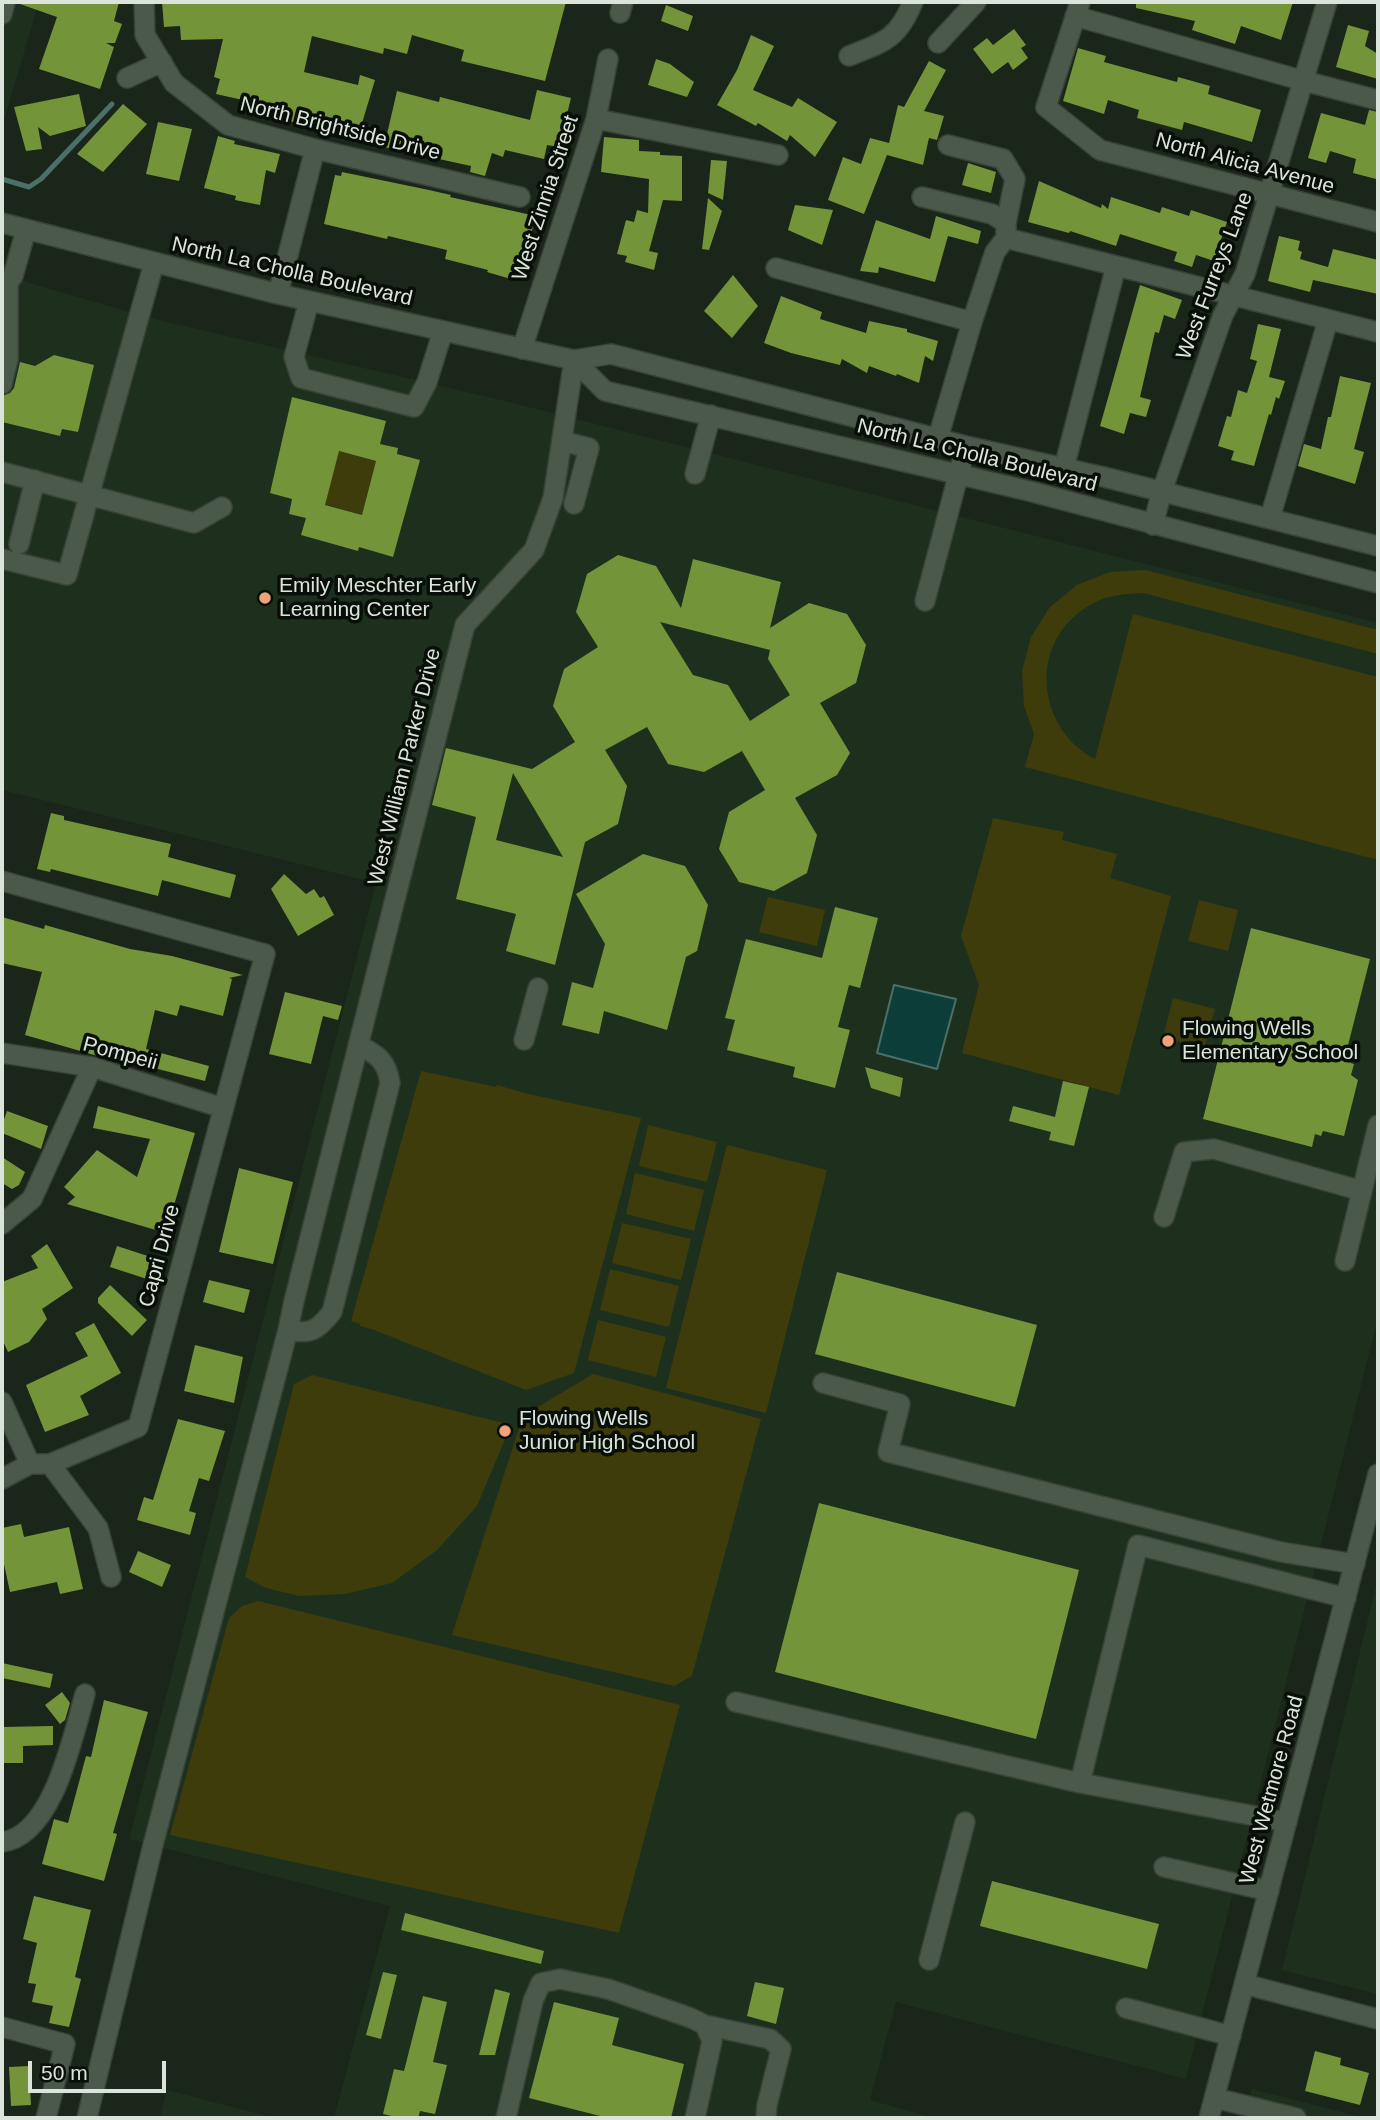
<!DOCTYPE html>
<style>
body{margin:0}
#map{position:relative;width:1380px;height:2120px;overflow:hidden;background:#192619;font-family:Helvetica,sans-serif}
canvas{display:block}
.frame{position:absolute;inset:0;border:4px solid #dbe4db;pointer-events:none}
.scale{position:absolute;left:28px;top:2061px;width:138px;height:32px;box-sizing:border-box;border:4px solid #dbe4db;border-top:0;padding-left:9px;font-size:21px;line-height:24px;white-space:nowrap;color:#dbe4db;-webkit-text-stroke:5px #080e08;paint-order:stroke}
</style>
<div id="map">
<canvas width="1380" height="2120"></canvas>
<div class="frame"></div>
<div class="scale">50 m</div>
</div>
<script>
const ctx = document.querySelector('canvas').getContext('2d');
ctx.lineJoin = 'round';
function fillPath(path, color) { ctx.fillStyle = color; ctx.fill(path, 'evenodd'); }
function trace(path, color, width, dash) { ctx.strokeStyle = color; ctx.lineWidth = width; ctx.lineCap = dash ? 'butt' : 'round'; ctx.setLineDash(dash || []); ctx.stroke(path); }
function label(font, color, halo, rows, align = 'center') {
  ctx.font = font + ' Helvetica,sans-serif'; ctx.lineWidth = 7; ctx.setLineDash([]); ctx.textBaseline = 'middle'; ctx.strokeStyle = halo; ctx.fillStyle = color; for (const [text, x, y, turn = 0] of rows) {
    ctx.save(); ctx.translate(x, y); ctx.rotate((+turn || 0) * Math.PI / 180); ctx.textAlign = isNaN(turn) ? turn : align; if (halo) ctx.strokeText(text, 0, 0); ctx.fillText(text, 0, 0); ctx.restore();
  }
}
fillPath(new Path2D(`
 M2,2H39L2,127Z
 M2,275L150,318L505,401L1378,623V1318L1186,2079L896,2002L870,2100L934,2118H334L390,1906L129,1839L376,883L2,790Z
 M1378,1578V1994L1282,1970Z
 M1252,2089L1365,2118H1245Z
 M167,2090L275,2118H160Z`), '#1d301e');
fillPath(new Path2D(`
 M326,448L376,461L362,515L310,500Z
 M1145,570L1378,630V654L1143,593C1125,594 1106,595 1090,605C1028,640 1035,728 1095,759L1133,614L1378,677V860L1025,767L1034,734L1024,706L1022,671L1031,637L1050,607L1077,585L1110,572Z
 M993,818L1064,832L1062,840L1117,854L1110,878L1171,896L1119,1095L962,1053L979,985L961,936Z
 M768,897L825,910L817,946L759,932Z
 M1199,900L1238,910L1228,951L1188,941Z
 M1173,998L1215,1009L1204,1048L1163,1038Z
 M421,1071L496,1087L497,1085L528,1094L641,1118L574,1373L526,1390L374,1330L360,1326V1324L351,1321Z
 M648,1125L717,1142L707,1182L639,1166Z
 M727,1145L827,1170L766,1413L666,1388Z
 M635,1173L704,1190L694,1231L626,1214Z
 M622,1223L691,1239L681,1280L612,1263Z
 M610,1269L679,1286L669,1327L600,1310Z
 M598,1320L666,1337L656,1377L588,1360Z
 M593,1374L761,1419L692,1676L674,1686L452,1635L523,1416Z
 M312,1375L511,1425L477,1506L437,1550L392,1583L345,1594L299,1596L266,1588L245,1577L294,1384Z
 M258,1601L680,1705L619,1933L170,1835L229,1618L242,1606Z`), '#3e3c0b');
const water = new Path2D(`
 M894,985L956,999L937,1069L877,1053Z`);
fillPath(water, '#0d3d38');
trace(water, '#4b6f69', 2);
trace(new Path2D(`
 M2,179L29,187L41,179L112,104`), '#4b6f69', 5);
fillPath(new Path2D(`
 M21,2H119L114,21L122,24L115,43H106L114,47L100,89L39,69L57,17L20,4Z
 M162,2H292L304,4V2H566L545,81L461,61L464,50L412,35L407,54L384,48L383,54L312,36L304,72L358,85L360,75L375,80L357,140L254,111L256,103L216,94L220,79L214,77L223,39L181,40L180,26L164,27Z
 M1136,2H1293L1281,40L1241,26L1235,44L1192,30L1195,21L1136,8Z
 M666,5L693,16L688,31L661,21Z
 M1348,25L1369,31L1365,46L1378,54V79L1336,67Z
 M1014,29L1026,45L1021,48L1028,58L1013,70L1008,62L992,74L973,49L987,38L993,45Z
 M751,35L774,46L753,90L792,107L798,98L837,122L815,157L790,135L787,141L758,123L756,126L717,105L737,70Z
 M1078,48L1106,56L1104,62L1177,82L1178,77L1210,86L1208,94L1261,110L1252,142L1184,122L1182,130L1137,118L1139,110L1108,100L1104,114L1063,101Z
 M656,59L670,64L694,82L687,97L648,85Z
 M929,61L946,70L924,111L944,116L937,140L929,138L923,165L887,155L864,214L828,200L843,157L861,164L870,138L889,143L898,105L904,107Z
 M537,90L571,98L559,147L547,145L544,159L505,150L503,157L492,153L485,176L470,172L471,166L384,147L397,91L439,102L440,97L530,120Z
 M79,94L86,126L50,136L38,127L42,149L26,151L14,107Z
 M123,104L147,124L103,172L77,154Z
 M1369,110L1378,112V169L1376,179L1353,173L1356,159L1330,151L1326,163L1308,158L1321,113L1365,125Z
 M158,122L192,129L179,181L146,174Z
 M218,136L235,141L234,144L280,154L275,173L266,170L260,205L235,200L236,196L204,188Z
 M604,137L639,140V151L660,152V155L682,156V201L663,200L649,251L658,253L654,270L625,262L627,256L617,254L626,220L634,222L637,210L648,213L649,179L601,172Z
 M711,160L727,161L723,200L708,193Z
 M968,163L996,172L991,193L962,185Z
 M342,172L429,190L451,195L450,197L536,216L522,266L518,265L514,280L487,272L488,270L445,259L447,250L388,236L387,239L324,224L335,175L341,176Z
 M1039,181L1101,208L1102,204L1108,209L1111,197L1160,213L1162,207L1189,216L1191,210L1227,222L1214,261L1196,255L1192,267L1174,261L1177,252L1120,234L1116,246L1070,231L1069,233L1028,222Z
 M708,198L722,211L709,250L702,249Z
 M795,205L833,210L822,245L788,230Z
 M936,216L981,231L978,244L948,236L935,282L879,267L878,273L860,271L876,220L930,239Z
 M1279,236L1300,241L1298,250L1302,252L1300,259L1328,267L1333,249L1378,260V294L1313,280L1310,292L1268,281Z
 M733,275L758,306L732,338L704,311Z
 M1140,285L1182,300L1175,319L1164,315L1159,333L1155,332L1140,397L1151,400L1146,417L1130,413L1124,434L1100,426Z
 M781,296L822,312L820,319L866,333L869,321L907,329V332L938,341L933,361L925,356L919,383L897,374L896,376L869,366L867,373L842,359L840,365L791,353L764,343Z
 M1258,324L1281,329L1269,377L1285,381L1279,399L1276,397L1271,415L1269,414L1254,466L1231,460L1234,451L1218,446L1227,416L1231,417L1238,390L1247,393L1257,361L1250,359Z
 M54,355L94,365L78,432L62,429L60,436L2,422V396L10,393L14,388L20,362L35,366Z
 M1340,376L1371,383L1354,449L1364,452L1355,484L1298,466L1304,444L1321,449L1328,417H1331Z
 M292,397L386,421L380,444L398,448L397,454L420,460L393,557L359,547L358,551L301,535L306,518L289,514L292,499L270,493ZM339,451L376,461L362,515L325,505Z
 M618,555L656,566L681,608L693,559L781,582L770,628L809,603L847,614L866,645L856,683L820,703L850,753L837,775L795,798L817,835L807,873L774,891L739,882L719,849L729,812L765,790L742,751L704,772L668,764L647,727L605,750L627,786L618,824L585,842L555,965L506,951L516,914L456,899L476,817L432,805L446,748L532,769L575,742L553,706L564,669L598,647L576,612L587,574ZM660,622L770,650L768,659L790,695L750,721L728,685L693,675ZM513,773L563,857L496,840Z
 M51,813L64,816V820L171,844L168,857L236,875L230,898L162,880L158,896L51,869L50,872L37,869Z
 M643,854L685,866L708,905L697,951L686,957L667,1030L604,1011L599,1034L562,1025L572,982L593,988L605,944L576,894Z
 M284,874L306,894L314,889L320,898L324,896L334,915L298,936L271,889Z
 M835,907L878,918L860,988L849,985L838,1027L850,1030L835,1088L793,1077L795,1067L727,1050L735,1020L725,1018L746,939L822,958Z
 M2,917L44,929L45,925L130,949L172,956L243,975L229,978L232,979L223,1016L180,1005L177,1016L155,1010L146,1049L209,1066L205,1081L142,1065L141,1067L108,1059L25,1035L42,972L2,963Z
 M1251,928L1370,959L1344,1061L1354,1064L1351,1075L1358,1080L1344,1136L1323,1131L1321,1136L1315,1134L1312,1147L1203,1119Z
 M285,992L342,1006L338,1020L323,1016L311,1064L269,1054Z
 M865,1067L903,1078L900,1097L871,1088Z
 M1063,1081L1089,1087L1074,1146L1049,1140L1051,1132L1009,1121L1013,1106L1055,1117Z
 M98,1106L195,1133L166,1233L67,1204L75,1197L64,1187L97,1150L137,1177L150,1139L93,1128Z
 M7,1111L48,1126L41,1149L2,1133V1125Z
 M2,1157L25,1172L19,1185L12,1189L2,1183Z
 M239,1168L293,1182L273,1264L219,1252Z
 M47,1244L73,1288L42,1309L47,1319L29,1342L8,1352L2,1339V1282L38,1268L31,1256Z
 M117,1246L160,1260L153,1281L110,1267Z
 M837,1272L1037,1325L1015,1407L815,1354Z
 M209,1280L250,1290L244,1313L203,1302Z
 M110,1285L147,1320L132,1336L98,1303V1298Z
 M94,1323L121,1373L80,1396L89,1415L45,1432L26,1385L88,1356L75,1333Z
 M195,1345L243,1357L234,1403L184,1391Z
 M178,1419L225,1431L209,1481L199,1478L189,1511L196,1513L190,1535L137,1520L144,1497L153,1500Z
 M819,1503L1079,1570L1036,1739L775,1672Z
 M21,1524L24,1537L69,1527L83,1589L60,1594L57,1582L10,1592L2,1555V1528Z
 M138,1551L171,1565L162,1587L129,1572Z
 M2,1663L53,1674L50,1688L2,1678Z
 M62,1692L70,1703L65,1720L60,1724L45,1705Z
 M104,1700L148,1712L113,1833L117,1834L104,1881L42,1864L54,1819L68,1823L86,1756L91,1757Z
 M53,1726V1745L23,1746V1763H2V1727Z
 M992,1881L1159,1924L1147,1969L980,1926Z
 M34,1896L91,1910L75,1977L81,1979L69,2027L49,2023L53,2006L32,2002L36,1984L28,1983L37,1943L23,1939Z
 M405,1913L544,1951L541,1964L401,1930Z
 M383,1972L397,1975L381,2039L366,2035Z
 M755,1982L784,1988L776,2024L747,2016Z
 M495,1989L510,1993L495,2055H479Z
 M423,1996L447,2002L433,2062L447,2065L435,2114L420,2111L418,2118H400L383,2114L394,2069L404,2071Z
 M554,2002L619,2018L612,2045L684,2064L671,2118H608L529,2098Z
 M1315,2051L1341,2058L1340,2065L1369,2073L1360,2105L1305,2091Z
 M29,2066L31,2105L11,2106L9,2067Z`), '#739438');
const minor = new Path2D(`
 M144,2L145,35L174,83L228,125L315,149L520,197
 M1080,2L1046,107L1100,150L1378,222
 M620,13L623,2
 M2,14L5,2
 M1075,16L1304,81L1378,100
 M938,43L976,2
 M849,56C884,42 897,40 913,2
 M127,78L162,62
 M596,119L778,155
 M948,145L1003,159L1015,179L1006,223
 M922,197L992,214L1006,223V233
 M2,223L278,294L574,360L611,354L966,446L1104,477L1378,546
 M776,268L972,322L938,438
 M2,290L13,276L26,230
 M278,294L315,149
 M309,301L294,357L301,378L414,407L427,382L443,331
 M972,322L995,252L1006,238L1378,332
 M522,349L596,119L608,59
 M574,360L605,391L1033,492L1378,583
 M2,384L8,359V281
 M562,441L589,448L574,504
 M1064,468L1116,266
 M2,472L194,523L222,507
 M695,474L711,415
 M1270,518L1328,320
 M1153,525L1162,491L1223,315L1245,274L1327,2
 M19,544L35,480
 M2,559L67,575L154,263
 M925,601L966,446
 M2,881L265,954L138,1427L50,1464H30L2,1479
 M524,1040L538,988
 M358,1045C377,1054 387,1061 390,1083L332,1312C318,1330 310,1335 288,1330L294,1301C326,1171 360,1041 392,911L465,625L534,550L553,498L574,360
 M2,1053L92,1067L223,1108
 M1164,1217L1184,1152L1214,1149L1362,1191
 M2,1224L32,1199L92,1067
 M1345,1261L1378,1125
 M823,1383L900,1404L888,1452L1281,1552L1355,1564
 M2,1402L30,1464
 M50,1464L98,1528L111,1577
 M736,1702L1080,1783L1287,1822
 M1080,1783L1138,1545L1346,1598
 M2,1842C53,1836 73,1736 85,1694
 M1164,1867L1269,1891
 M929,1960L965,1822
 M1244,1984L1378,2019
 M1126,2008L1231,2036
 M705,2025L770,2039L781,2049L767,2105L766,2118
 M2,2027L65,2044L46,2118
 M1215,2098L1296,2118
 M87,2118L153,1845L288,1330
 M506,2118L533,2001L541,1983L560,1979L608,1989L691,2018L705,2025L712,2041L695,2118
 M1209,2118L1378,1474`);
trace(minor, '#384238', 22);
trace(minor, '#4a594a', 19);
for (const [x, y, r, color] of [
 [265,598,7,"#f0a279"],
 [1168,1041,7,"#f0a279"],
 [505,1431,7,"#f0a279"]
]) { const dot = new Path2D(); dot.arc(x, y, r, 0, 2 * Math.PI); ctx.fillStyle = color; ctx.fill(dot); trace(dot, '#080e08', 2.5); }
label('21px', '#dbe4db', '#080e08', [
 ["North Brightside Drive",340,129,14],
 ["North Alicia Avenue",1245,164,15],
 ["West Zinnia Street",546,198,-72],
 ["North La Cholla Boulevard",292,272,13],
 ["West Furreys Lane",1215,276,-69],
 ["North La Cholla Boulevard",977,456,14],
 ["West William Parker Drive",405,767,-76],
 ["Pompeii",120,1054,15],
 ["Capri Drive",160,1256,-75],
 ["West Wetmore Road",1272,1790,-75]
]);
label('21px', '#dbe4db', '#080e08', [
 ["Emily Meschter Early",279,586],
 ["Learning Center",279,610],
 ["Flowing Wells",1182,1029],
 ["Elementary School",1182,1053],
 ["Flowing Wells",519,1419],
 ["Junior High School",519,1443]
], 'left');
</script>
